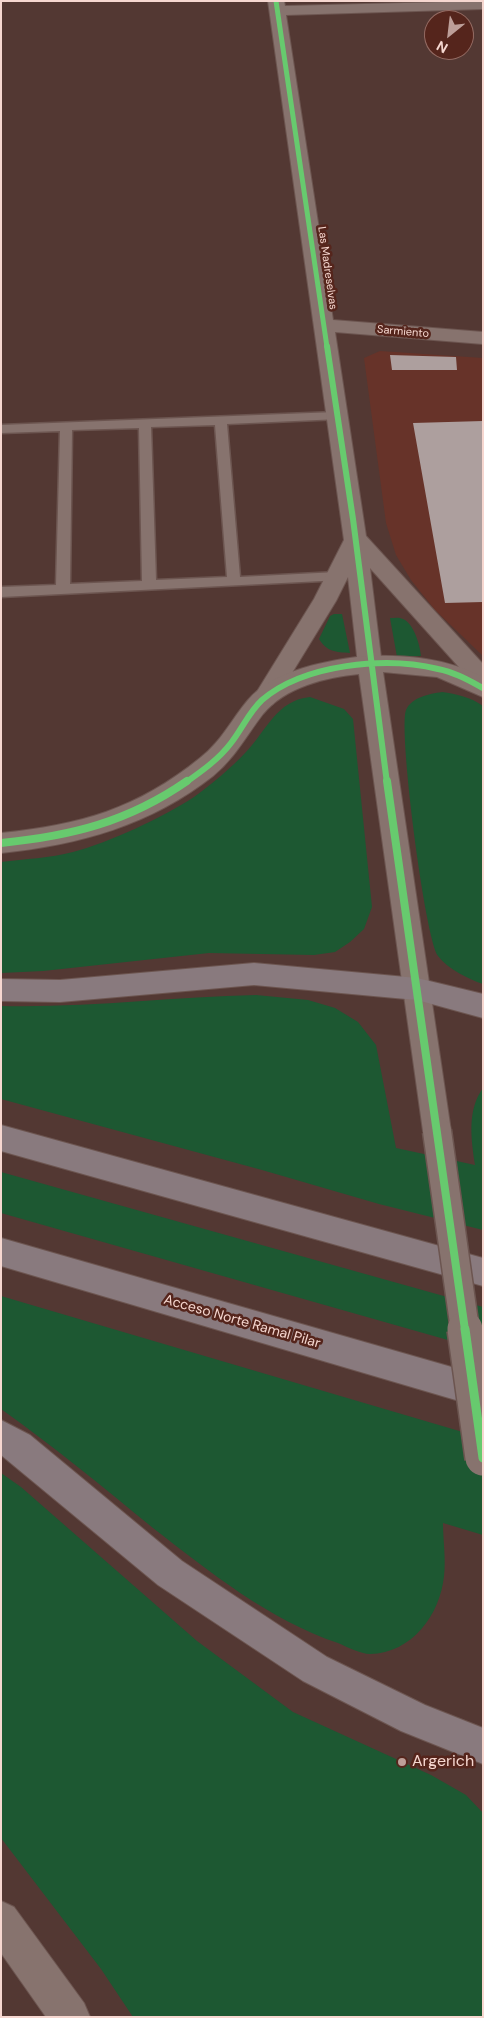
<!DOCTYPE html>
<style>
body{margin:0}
#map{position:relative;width:484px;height:2018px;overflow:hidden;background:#533833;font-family:"DM Sans",sans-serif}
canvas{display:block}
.frame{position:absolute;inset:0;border:2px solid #f6d7d0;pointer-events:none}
.north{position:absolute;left:424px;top:10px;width:50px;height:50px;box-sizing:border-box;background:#55251c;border:1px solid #956c64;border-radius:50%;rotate:209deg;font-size:14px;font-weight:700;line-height:20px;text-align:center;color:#f6d7d0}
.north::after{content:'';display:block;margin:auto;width:18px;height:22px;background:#bd9f99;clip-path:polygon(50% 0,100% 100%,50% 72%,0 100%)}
</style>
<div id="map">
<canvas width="484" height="2018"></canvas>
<div class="frame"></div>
<div class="north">N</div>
</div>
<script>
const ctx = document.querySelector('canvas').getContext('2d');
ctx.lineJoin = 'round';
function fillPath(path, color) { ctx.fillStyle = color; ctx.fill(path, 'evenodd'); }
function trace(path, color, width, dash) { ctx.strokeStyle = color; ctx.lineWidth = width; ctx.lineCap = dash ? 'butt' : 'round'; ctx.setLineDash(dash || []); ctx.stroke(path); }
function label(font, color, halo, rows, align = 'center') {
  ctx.font = font + ' "DM Sans",sans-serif'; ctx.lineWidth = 5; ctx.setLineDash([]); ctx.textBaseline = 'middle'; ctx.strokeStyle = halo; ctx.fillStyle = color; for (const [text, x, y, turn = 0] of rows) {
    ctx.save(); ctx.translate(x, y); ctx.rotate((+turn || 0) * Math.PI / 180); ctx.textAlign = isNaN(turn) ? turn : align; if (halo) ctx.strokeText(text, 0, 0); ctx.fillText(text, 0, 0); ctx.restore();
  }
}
fillPath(new Path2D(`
 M380,351L483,358V656L435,610L411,580L396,555L386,523L364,358Z`), '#673329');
fillPath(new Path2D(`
 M334,614H342L350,653C336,652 327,652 319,639L330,616Z
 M390,618C394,618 399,617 403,619C414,624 420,645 421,656L397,657Z
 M442,692C456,694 471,697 483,706V984C468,979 448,969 438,956C425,938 398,730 406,710C412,697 429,694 442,692Z
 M310,697L344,709L353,719L372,907L364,929L350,942L335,952L314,955L209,953L43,971L1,973V862C25,859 50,858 73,852C110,842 162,818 194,797C212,784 231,768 246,752C266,731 277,700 310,697Z
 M256,995L308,1000L335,1008L358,1022L376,1045L396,1148L475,1165C471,1139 467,1110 483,1088V1230L379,1204L262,1170L1,1099V1006C86,1008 171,997 256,995Z
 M1,1172L483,1307V1350L1,1213Z
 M1,1296L483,1438V1535L443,1523C443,1540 446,1559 444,1576C440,1615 412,1653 370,1654C361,1654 347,1647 338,1643C269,1620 210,1572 153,1528C103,1487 53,1446 1,1409Z
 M1,1473L21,1487L197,1641L293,1712L431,1775L466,1795L483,1813V2017H133L101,1969L1,1838Z`), '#1d5832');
fillPath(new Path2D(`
 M390,355L456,357L457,370H392Z
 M483,421V602L445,603L413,423Z`), '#ad9f9e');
const service = new Path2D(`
 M336,412L340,413L342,416L340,419L227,424L240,577L337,572L342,574L344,577L342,580L1,597V587L56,585L60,431L1,433V425ZM215,425L227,577L156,580L151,427ZM139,428L142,581L70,584L72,430Z`);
const minor = new Path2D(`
 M268,1H284L285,6L483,1V9L286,15L333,320L483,332V344L335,332L366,536L483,664V688L475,685L370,568L382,665L378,671L370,674L362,671L358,665L348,577L336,601L273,704L265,707L257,704L253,698L314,599L344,540Z`);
const tertiary = new Path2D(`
 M366,656C408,655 445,658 483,677V697L437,677L383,672L451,1131L447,1140L437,1144L427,1140L423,1131L359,674C327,677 285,687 263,714C246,736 235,758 213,776C151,825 79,845 1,853V833C80,825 137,809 200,758C221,742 231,720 248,700C273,670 329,660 366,656Z
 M1,1901L14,1907L84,2003L90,2017H46L1,1953Z`);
const motorway = new Path2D(`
 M254,963L417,978L483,994V1018L417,1000L254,985L60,1002L1,1001V979L60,980Z
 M1,1125L483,1258V1286L1,1151Z
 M1,1238L483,1376V1408L1,1266Z
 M1,1420L30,1435L182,1561L327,1657L425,1705L483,1728V1764L401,1731L303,1681L158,1585L1,1455Z`);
trace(service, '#6c5550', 3);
trace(minor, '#6c5550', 2);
trace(tertiary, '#6c5550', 2);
trace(motorway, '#6c5550', 2);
fillPath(service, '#87736e');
fillPath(minor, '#87736e');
fillPath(tertiary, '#87736e');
fillPath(motorway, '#897a7e');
const tertiaryBridgeFar1 = new Path2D(`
 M437,1131L465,1330`);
const tertiaryBridge = new Path2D(`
 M465,1329L483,1458`);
trace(tertiaryBridgeFar1, '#6c5550', 31, []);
trace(tertiaryBridge, '#6c5550', 38, []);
trace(tertiaryBridgeFar1, '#87736e', 28);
trace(tertiaryBridge, '#87736e', 35);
trace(new Path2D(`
 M276,1L327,347`), '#67ca6e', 5);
trace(new Path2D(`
 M327,346L353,519L387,783
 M185,783C202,771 219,759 231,743C242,729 249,712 262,700C304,664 386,656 438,669C454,672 468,680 483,688`), '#67ca6e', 6);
trace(new Path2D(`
 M387,781L465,1330
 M1,843C71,836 128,822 187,781`), '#67ca6e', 8);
trace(new Path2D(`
 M465,1329L483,1458`), '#67ca6e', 9);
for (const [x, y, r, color] of [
 [402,1762,5,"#bd9f99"]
]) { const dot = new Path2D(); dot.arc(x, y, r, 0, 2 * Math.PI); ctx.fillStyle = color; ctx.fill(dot); trace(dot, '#55251c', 2); }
label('11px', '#f6d7d0', '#55251c', [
 ["Las Madreselvas",327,268,82],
 ["Sarmiento",403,332,5]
]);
label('14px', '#f6d7d0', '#55251c', [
 ["Acceso Norte Ramal Pilar",242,1322,16]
]);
label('16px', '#f6d7d0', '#55251c', [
 ["Argerich",412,1762]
], 'left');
</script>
